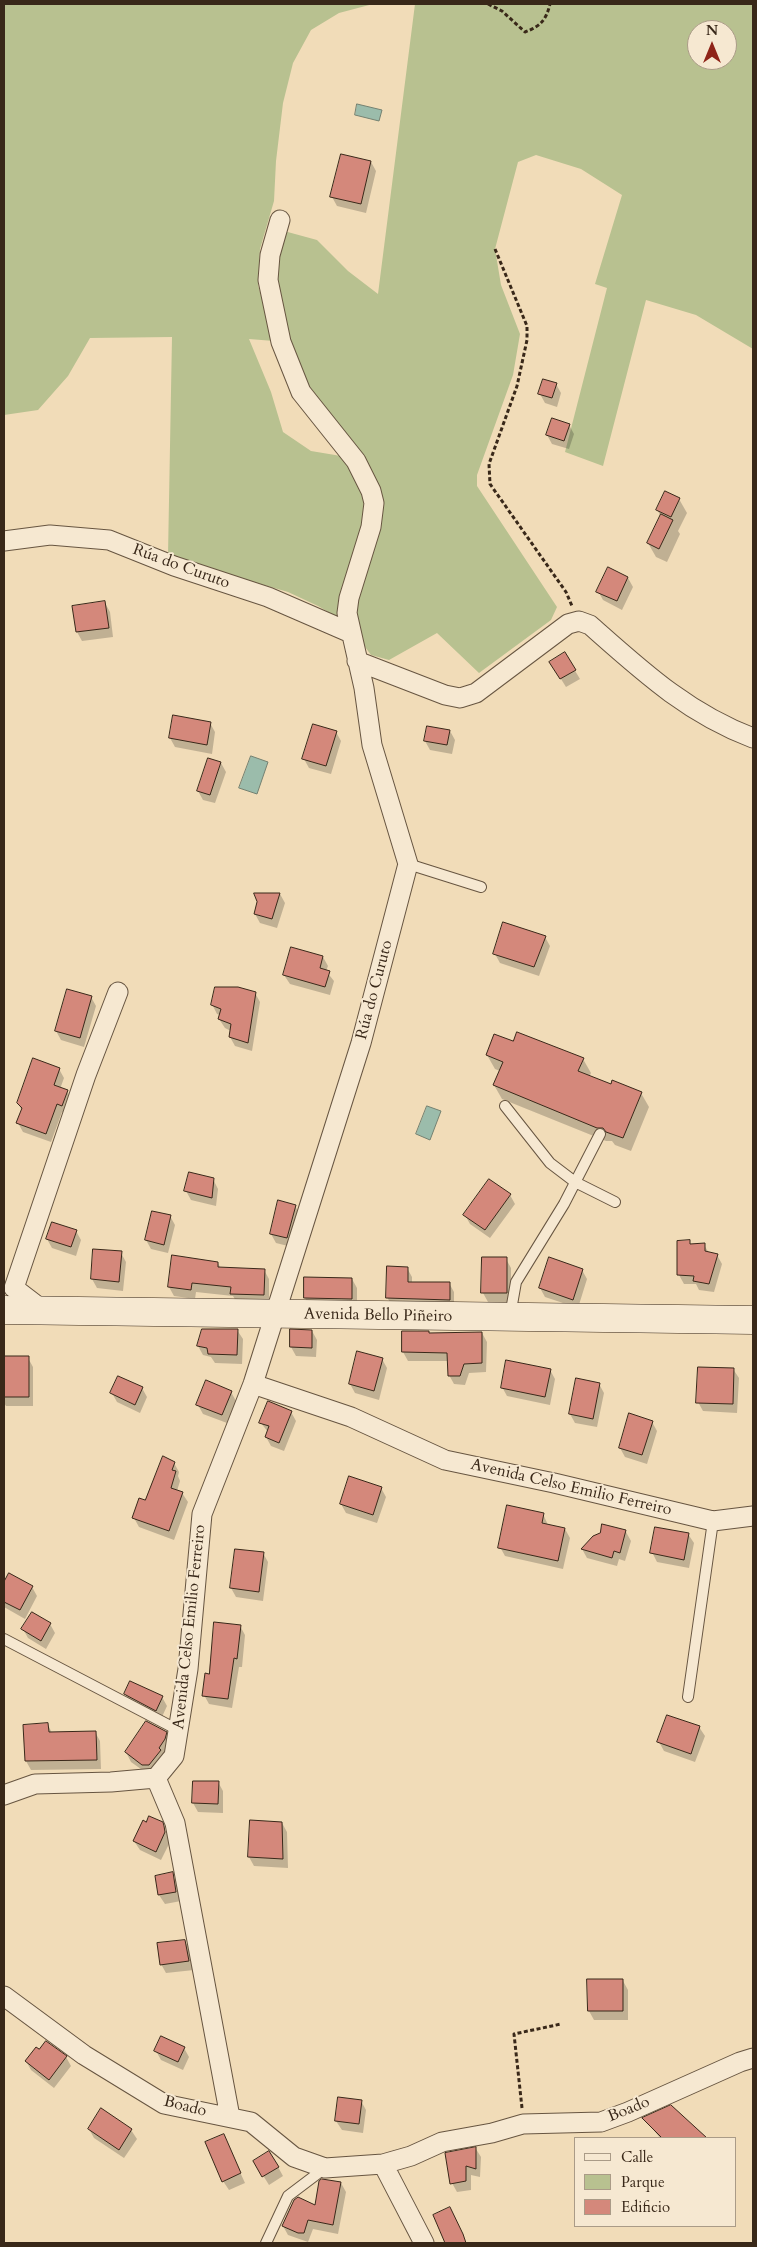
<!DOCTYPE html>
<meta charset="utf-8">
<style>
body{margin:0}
#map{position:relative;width:757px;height:2247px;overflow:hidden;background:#f1dcb8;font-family:Cardo,serif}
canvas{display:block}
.frame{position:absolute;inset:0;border:5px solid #392819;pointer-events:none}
.legend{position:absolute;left:574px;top:2137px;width:162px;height:90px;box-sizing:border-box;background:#f6e8d1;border:1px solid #aa9b87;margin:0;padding:6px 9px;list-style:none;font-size:15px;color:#392819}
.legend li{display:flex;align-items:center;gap:10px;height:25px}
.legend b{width:25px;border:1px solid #aa9b87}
.north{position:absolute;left:687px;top:20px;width:50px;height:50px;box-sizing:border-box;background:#f6e8d1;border:1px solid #aa9b87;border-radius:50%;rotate:0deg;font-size:14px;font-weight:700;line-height:20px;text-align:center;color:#392819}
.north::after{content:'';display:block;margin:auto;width:18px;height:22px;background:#8f2418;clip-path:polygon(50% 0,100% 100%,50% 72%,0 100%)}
</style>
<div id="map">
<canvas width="757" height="2247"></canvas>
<div class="frame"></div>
<ul class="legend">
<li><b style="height:6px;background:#f6e8d1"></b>Calle</li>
<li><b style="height:14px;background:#b8c190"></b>Parque</li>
<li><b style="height:14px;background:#d4887b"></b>Edificio</li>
</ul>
<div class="north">N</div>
</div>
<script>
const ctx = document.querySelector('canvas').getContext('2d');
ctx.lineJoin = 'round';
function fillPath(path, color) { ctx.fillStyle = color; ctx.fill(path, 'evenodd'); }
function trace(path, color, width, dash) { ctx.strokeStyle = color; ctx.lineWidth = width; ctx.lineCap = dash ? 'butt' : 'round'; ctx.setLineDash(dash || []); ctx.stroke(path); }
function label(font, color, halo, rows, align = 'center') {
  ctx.font = font + ' Cardo,serif'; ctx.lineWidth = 4; ctx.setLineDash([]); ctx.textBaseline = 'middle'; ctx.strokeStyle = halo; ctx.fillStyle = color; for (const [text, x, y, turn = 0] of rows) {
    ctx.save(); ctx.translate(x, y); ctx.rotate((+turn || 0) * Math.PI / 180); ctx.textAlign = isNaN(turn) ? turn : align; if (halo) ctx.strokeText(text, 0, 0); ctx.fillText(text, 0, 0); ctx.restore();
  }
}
fillPath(new Path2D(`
 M4,4H373L339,13L311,30L293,63L283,103L276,161L274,201L260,249L258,285L274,341L249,339L271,392L283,432L311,451L347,457L370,507L340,619L318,606L288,592L205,568L168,555L172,337L90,338L68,376L38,410L4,415Z
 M415,4H753V349L696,315L646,300L603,466L565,452L607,288L595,284L622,195L581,169L536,155L518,162L495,249L501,285L520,334L513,375L477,475V486L557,607L551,620L479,673L437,633L389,660L371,655L357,636L353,614L377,526L326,412L305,381L292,350L281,310L276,263L284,231L317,240L348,271L378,294ZM697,30H727V60H697Z`), '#b8c190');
const water = new Path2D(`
 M357,104L382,110L379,121L355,115Z
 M251,756L268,762L257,794L239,788Z
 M427,1106L441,1111L430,1140L416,1134Z`);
fillPath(water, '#9bbcab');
trace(water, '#748171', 1);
fillPath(new Path2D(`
 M371,162L376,171L366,213L337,206L332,197Z
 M556,384L561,393L557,407L545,403L540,394Z
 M569,425L574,434L569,449L552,444L547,435Z
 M679,499L687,513L678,531L680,534L667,562L656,557L648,543L661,517L657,509Z
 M628,578L633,587L622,610L603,600L598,591Z
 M105,603L110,612L113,637L82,641L77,632L73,607Z
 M565,654L580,679L566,687L551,663Z
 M210,723L215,732L212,754L175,747L170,738Z
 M450,731L455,740L452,754L430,750L425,741Z
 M336,732L341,741L331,774L309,768L304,759Z
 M221,763L226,772L215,803L203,800L198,791Z
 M280,894L285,903L277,928L260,923L255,914Z
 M545,937L550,946L539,976L500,963L495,954Z
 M323,957L328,966L326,971L334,981L330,995L290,984L284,975Z
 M255,993L260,1002L252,1051L235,1046L230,1037L231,1031L225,1028L219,1019L220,1015L217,1014L212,1004Z
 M91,997L96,1006L84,1047L61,1040L56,1031Z
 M487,1055L583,1059L591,1073L589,1077L611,1086L641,1093L649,1107L631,1151L615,1145L612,1141H606L502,1099L494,1085L500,1071L495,1069Z
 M59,1069L64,1078L60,1089L67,1091L72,1100L67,1114L62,1112L51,1142L23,1132L18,1123L22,1111L18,1103Z
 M213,1179L218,1189L216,1206L191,1200L186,1191Z
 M510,1195L515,1204L490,1238L470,1224L465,1215Z
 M295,1206L300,1215L292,1247L276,1243L271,1234Z
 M170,1216L175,1225L168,1253L151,1249L146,1240Z
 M76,1231L81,1240L76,1256L52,1248L47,1239Z
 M689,1241L691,1245H704L709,1253L717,1255L722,1264L714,1292L699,1290L696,1284H684L679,1275Z
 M121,1253L126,1262L123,1291L97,1288L92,1279Z
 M506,1259L511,1268V1302H488L483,1293Z
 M218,1263L221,1269L264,1270L269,1279V1303H237L233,1296L196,1292L195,1299L174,1296L169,1287Z
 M407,1268L412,1277V1283H449L454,1292V1309L392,1306L387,1297Z
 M582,1270L587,1279L578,1308L545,1297L540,1288Z
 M305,1279H352L357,1288V1308L310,1307L305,1298Z
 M203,1330H237L243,1339L242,1364L215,1363L211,1357L203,1355L198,1346Z
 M312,1331L317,1340L316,1357L296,1356L291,1347Z
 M482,1333L487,1342L486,1372L469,1373L465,1385L454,1384L449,1375V1361H408L403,1352L430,1335Z
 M4,1358H28L33,1367V1406H6L4,1403Z
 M382,1359L387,1368L379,1400L355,1393L350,1384Z
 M733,1369L739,1378L737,1413L703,1411L698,1402Z
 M550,1370L555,1379L550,1405L507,1396L502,1387Z
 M599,1384L604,1393L597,1427L575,1423L570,1414Z
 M142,1388L147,1397L140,1413L117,1402L112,1393Z
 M231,1392L236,1401L227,1423L203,1414L198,1405Z
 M291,1412L296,1421L284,1451L271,1446L266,1437L268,1432L261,1423Z
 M652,1422L657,1431L647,1464L625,1457L620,1448Z
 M174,1463L179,1472L178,1476L180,1481L177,1491L182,1493L188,1502L174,1540L139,1527L134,1518Z
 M381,1488L386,1497L377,1523L346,1513L341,1504Z
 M543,1514L548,1525L565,1529L570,1538L563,1569L505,1556L500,1547Z
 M626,1532L631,1541L625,1561L619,1559L617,1566L587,1558L582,1549Z
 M688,1534L694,1543L689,1568L657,1562L652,1552Z
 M236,1550L263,1553L268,1562L263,1601L236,1597L231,1588Z
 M9,1575L32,1587L37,1596L25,1619L4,1607V1585Z
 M50,1624L55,1633L46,1649L28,1638L23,1629Z
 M240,1626L245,1635L242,1667H239L232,1708L209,1704L204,1695L210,1675Z
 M125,1694L162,1697L167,1706L161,1719L131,1703Z
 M48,1725L52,1733L95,1732L100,1741L101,1769L31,1770L26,1761Z
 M699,1727L705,1736L695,1762L664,1751L659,1742Z
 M166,1733L171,1742L170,1748L148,1774L131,1762L126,1752Z
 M218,1782L223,1791V1813L198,1812L193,1803Z
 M162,1823L170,1842L161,1860L140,1850L134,1841Z
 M282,1823L287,1832L288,1868L254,1866L249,1857Z
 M172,1874L177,1883L181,1901L165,1904L159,1895Z
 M185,1941L190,1950L194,1970L166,1973L161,1964Z
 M588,1980L623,1981L628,1990V2020H594L589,2011Z
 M184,2048L189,2057L183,2070L161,2060L156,2051Z
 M66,2057L71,2066L54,2088L31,2070L26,2061Z
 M339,2099L361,2101L366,2110L363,2133L342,2130L336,2121Z
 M671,2107L705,2138H660L644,2118Z
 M101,2110L131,2130L137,2139L124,2158L94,2138L89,2129Z
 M223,2135L245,2183L229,2190L223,2181Z
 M476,2149L481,2157L480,2177L471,2175V2190L457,2192L452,2183Z
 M254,2161L278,2167L283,2176L269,2185Z
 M341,2183L346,2192L338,2234L313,2229L308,2242L288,2235L283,2226L316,2207Z`), '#0003');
const building = new Path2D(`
 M341,154L371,161L361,204L330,197Z
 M543,379L557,383L552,398L538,394Z
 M552,418L570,424L564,441L546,435Z
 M665,491L680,498L671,517L656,510Z
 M661,514L673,520L659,549L647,543Z
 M608,567L628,577L617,601L596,592Z
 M105,601L109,628L76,632L72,606Z
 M565,652L576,670L560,679L549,662Z
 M173,715L211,722L207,745L169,738Z
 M313,724L337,731L326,766L302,759Z
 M427,726L450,730L447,745L424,741Z
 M208,758L221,762L210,795L197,791Z
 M254,893H280L272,919L254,914L257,902Z
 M503,922L546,936L534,967L493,954Z
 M291,947L323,956L320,968L330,971L325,987L283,975Z
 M215,987H238L256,992L248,1043L229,1037L231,1024L218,1019L221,1009L211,1005Z
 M67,989L92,996L80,1038L55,1031Z
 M517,1032L584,1058L578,1071L611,1084L612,1080L642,1092L623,1138L606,1132L603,1128H597L493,1085L503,1062L486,1055L494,1034L513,1041Z
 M33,1058L60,1068L54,1085L68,1090L62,1106L57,1104L46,1134L16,1123L22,1108L17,1103Z
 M189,1172L214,1178L212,1198L184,1191Z
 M489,1179L511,1194L485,1230L463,1215Z
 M278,1200L296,1205L287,1238L270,1234Z
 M152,1211L171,1215L164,1245L145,1240Z
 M52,1222L77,1230L71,1247L46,1239Z
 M690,1240V1244L705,1243V1251L718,1254L709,1284L693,1281L694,1276L677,1275V1241Z
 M93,1249L122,1251L119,1282L91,1279Z
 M172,1255L218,1262V1267L265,1269L264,1295L230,1294L231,1287L192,1283L191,1290L168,1287Z
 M482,1257H507V1293H481Z
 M549,1257L583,1269L573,1300L539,1288Z
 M387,1266L408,1267V1282H450V1300L386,1298Z
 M304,1277L352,1278V1299L304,1298Z
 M202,1329H238L237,1355L208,1354L207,1348L197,1346Z
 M290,1329L312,1330V1348L290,1347Z
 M402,1331H429V1333L482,1332V1363L464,1364L460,1376H448L447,1353L402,1352Z
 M357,1351L383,1358L374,1391L349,1384Z
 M4,1356H29V1397H4Z
 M506,1360L551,1369L545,1397L501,1388Z
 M698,1367L734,1368L733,1404L696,1403Z
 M118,1376L143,1387L135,1405L110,1393Z
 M576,1378L600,1383L593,1419L569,1414Z
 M206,1380L232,1391L222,1415L196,1405Z
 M268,1401L292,1411L279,1443L265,1437L269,1426L259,1423Z
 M629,1413L653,1421L642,1455L619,1448Z
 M163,1456L175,1462L172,1470L176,1471L171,1488L183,1492L169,1531L132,1518L139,1498L145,1500Z
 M349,1476L382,1487L373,1515L340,1504Z
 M507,1505L544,1513L542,1523L565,1528L558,1561L498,1548Z
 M602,1524L626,1530L620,1553L614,1551L612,1558L581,1549L593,1536L600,1533Z
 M655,1527L689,1533L684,1560L650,1553Z
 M235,1549L264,1552L259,1592L230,1588Z
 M9,1573L33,1586L20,1610L4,1602V1582Z
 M32,1612L51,1623L41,1641L21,1629Z
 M214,1622L241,1625L237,1659L234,1658L228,1699L202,1696L205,1673L209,1674Z
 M130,1681L163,1696L156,1711L124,1694Z
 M667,1715L700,1726L691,1754L657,1742Z
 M146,1721L167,1732L165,1739L159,1748L161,1750L149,1765H142L125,1752Z
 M48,1723L49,1732L96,1731L97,1760L25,1761L23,1725Z
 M193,1781H219L218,1804L192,1803Z
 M149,1816L163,1822L164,1826L165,1832L156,1852L133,1841L143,1820L146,1822Z
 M250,1820L282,1822L283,1859L248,1857Z
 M173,1872L176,1892L158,1895L155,1876Z
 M185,1940L189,1961L160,1965L157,1943Z
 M587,1979H623V2011H588Z
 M161,2036L185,2047L178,2062L154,2051Z
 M46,2041L67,2056L49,2080L25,2061L36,2047L39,2049Z
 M338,2097L362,2100L359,2124L335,2121Z
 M671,2105L707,2138H662L642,2118Z
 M101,2108L132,2129L119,2150L88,2129Z
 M224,2134L241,2173L222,2182L205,2142Z
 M476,2147V2169L466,2166V2181L450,2184L445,2153Z
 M269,2151L279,2167L262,2177L253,2161Z
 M322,2179L341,2182L333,2225L308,2220L304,2233H298L282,2226L294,2200L298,2197L315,2205L319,2181Z
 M450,2207L463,2234L466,2243H445L433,2215Z`);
fillPath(building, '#d4887b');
trace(building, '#392819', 1);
const lane = new Path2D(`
 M408,864L481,887
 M505,1106L550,1163L575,1182L615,1202
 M510,1316L516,1282L564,1204L600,1134
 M4,1639L178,1730
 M688,1697L713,1521
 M266,2243L288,2196L325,2168`);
const street = new Path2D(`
 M4,541L50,535L109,540L174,566L268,597L351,633
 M357,661L445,695L460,698L476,693L568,624L579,621L590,625C642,671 687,713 753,738
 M44,1311L14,1288L86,1075L118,992
 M253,1384L351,1417L445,1460L554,1483L713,1521L753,1516
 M156,1778L175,1823L230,2117
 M4,1795L35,1784L111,1782L156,1778L174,1756L188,1669L202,1514L253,1384L361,1043L408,864L372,745L364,688L347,613L349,598L371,527L374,503L371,491L356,461L301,392L281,342L268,280L270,255L280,220
 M4,1996L84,2055L164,2104L251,2122L294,2157L325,2168L383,2164L411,2156L442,2142L492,2133L523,2124L601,2122L628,2112L740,2062L753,2058
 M383,2164L424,2243`);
const secondary = new Path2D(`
 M4,1310L753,1320`);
trace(lane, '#675541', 12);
trace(street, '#675541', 21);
trace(secondary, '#392819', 29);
trace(new Path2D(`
 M488,4L502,11L525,32C541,26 546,20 550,4
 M495,249L527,326V340L517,386L489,464L490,484L566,592L572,606
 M522,2108L514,2034L561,2024`), '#392819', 3, [4, 2.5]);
trace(lane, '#f6e8d1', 10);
trace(street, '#f6e8d1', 19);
trace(secondary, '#f6e8d1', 28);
label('16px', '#392819', '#f6e8d1', [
 ["Rúa do Curuto",181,567,20],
 ["Rúa do Curuto",375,990,-75],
 ["Avenida Bello Piñeiro",378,1316,1],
 ["Avenida Celso Emilio Ferreiro",571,1488,13],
 ["Avenida Celso Emilio Ferreiro",190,1627,-84],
 ["Boado",185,2107,14],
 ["Boado",629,2110,-22]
]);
</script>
